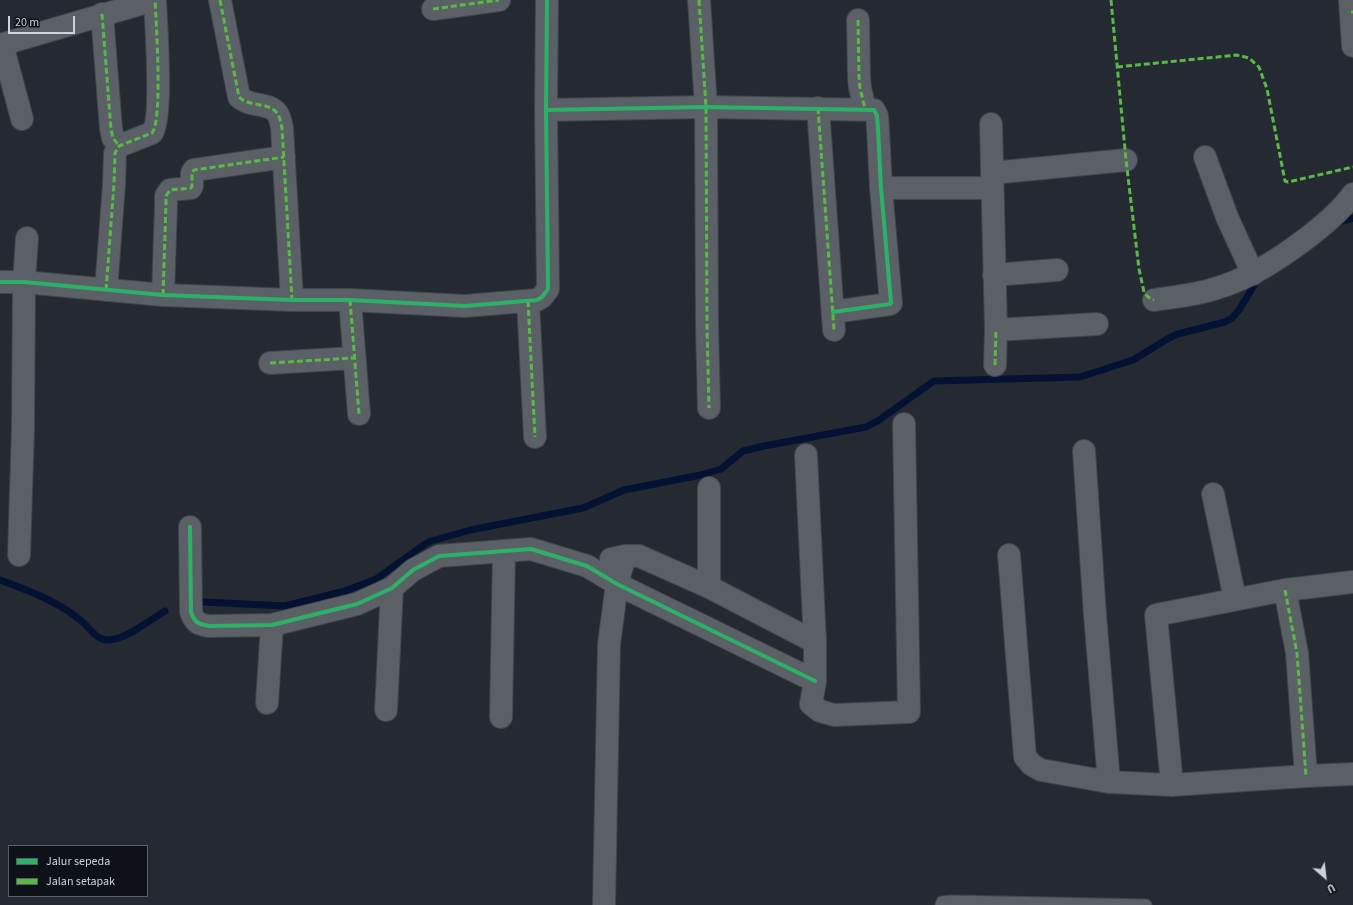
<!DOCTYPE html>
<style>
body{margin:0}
#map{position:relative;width:1353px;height:905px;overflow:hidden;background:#252a32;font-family:"Source Sans 3",sans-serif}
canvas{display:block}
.legend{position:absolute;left:8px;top:845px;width:140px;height:52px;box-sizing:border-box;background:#0e1218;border:1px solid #5a5f66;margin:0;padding:5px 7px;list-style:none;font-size:12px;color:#cdd3dc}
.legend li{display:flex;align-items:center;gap:8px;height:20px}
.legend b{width:20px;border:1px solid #5a5f66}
.north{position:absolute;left:1305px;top:857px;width:40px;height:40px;-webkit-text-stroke:3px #0e1218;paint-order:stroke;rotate:152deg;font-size:11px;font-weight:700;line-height:16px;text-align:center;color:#cdd3dc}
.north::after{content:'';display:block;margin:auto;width:14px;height:18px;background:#cdd3dc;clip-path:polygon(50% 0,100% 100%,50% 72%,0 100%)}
.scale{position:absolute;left:8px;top:16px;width:67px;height:18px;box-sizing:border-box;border:2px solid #cdd3dc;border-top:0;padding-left:5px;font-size:12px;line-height:14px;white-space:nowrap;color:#cdd3dc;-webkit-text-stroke:3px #0e1218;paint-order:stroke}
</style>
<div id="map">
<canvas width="1353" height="905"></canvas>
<ul class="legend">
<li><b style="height:5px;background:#2db169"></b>Jalur sepeda</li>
<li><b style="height:5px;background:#58b947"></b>Jalan setapak</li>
</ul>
<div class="north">U</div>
<div class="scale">20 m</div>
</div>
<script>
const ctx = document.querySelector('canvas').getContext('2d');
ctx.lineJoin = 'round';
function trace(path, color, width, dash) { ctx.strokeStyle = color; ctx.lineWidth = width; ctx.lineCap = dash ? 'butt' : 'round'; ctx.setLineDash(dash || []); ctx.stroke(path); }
trace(new Path2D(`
 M1336,223L1353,218
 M0,580C27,590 57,601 79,619C89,626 95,640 108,640C125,640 150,620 165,611
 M204,602L285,606L345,591L376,579L428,542L470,530L583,508L624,490L701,475L721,469L743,451L764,446L866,427L879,420L934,381L1080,377L1133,360L1169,338L1178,334L1225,322L1232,318L1239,310L1258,279`), '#031132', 7);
const service = new Path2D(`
 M941,905L942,902L953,901L1146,905`);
const minor = new Path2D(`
 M220,0L239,97C249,107 269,102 277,113C280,117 281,123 282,128L292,300
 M699,0L706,107L707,326L709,408
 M1350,0L1353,46
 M433,9L499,0
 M102,14L111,129L113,138L119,146
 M858,20L859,77L860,88L865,109
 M2,44L22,119
 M0,45L154,0
 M818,108L834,330
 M546,110L706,107L874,110L877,116L878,129L881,188L891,303L890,304L833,312
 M991,124L996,330L995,365
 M1205,157L1227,217L1253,274
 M992,173L1126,160
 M881,188H992
 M994,275L1057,270
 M0,282H24L163,295L292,300H350L465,306L537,300L542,297L548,289L546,110L547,0
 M106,290L114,184L115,153L119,146L152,133C163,119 156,23 155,0
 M163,295L166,204V196L170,190L191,188L192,186V173L194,170L284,157
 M350,300L359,414
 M1154,300C1174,297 1195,295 1214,289C1249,279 1279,259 1307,238C1324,225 1341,211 1353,194
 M528,301L535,437
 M996,330L1097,324
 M270,363L353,358
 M1084,451L1095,615L1109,782
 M806,455L815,642V681L811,704L820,711L834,715L909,712L904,424
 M1213,494L1235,599
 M190,527L191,612C195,623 198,624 209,626L272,625L357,604L392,588L413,570L439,556L531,549L587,566L617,584L815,681
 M19,555L23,428L24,282L27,238
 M1009,555L1025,757L1032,765L1041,770L1109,782L1172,785L1306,776L1353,774
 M611,559L625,556H639L709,587L815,642
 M709,587V488
 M1285,590L1297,653L1306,776
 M267,703L272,625
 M386,710L392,588
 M501,717L504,552
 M1172,785L1156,615L1285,590L1353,582
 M604,905L609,644L617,584L625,556`);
trace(service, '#41454c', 13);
trace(minor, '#41454c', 24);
trace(service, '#5b6066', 11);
trace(minor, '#5b6066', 22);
trace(new Path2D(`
 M220,0L239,97C249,107 269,102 277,113C280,117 281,123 282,128L292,300
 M699,0L706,107L707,326L709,408
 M1111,0L1126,160L1139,269L1144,292L1148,297L1154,300
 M433,9L499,0
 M1351,12H1353
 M102,14L111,129L113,138L119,146
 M858,20L859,77L860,88L865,109
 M1117,67L1237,55L1249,58L1259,67L1267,89L1285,181L1288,182L1353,167
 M818,108L834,330
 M106,290L114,184L115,153L119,146L152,133C163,119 156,23 155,0
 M163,295L166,204V196L170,190L191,188L192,186V173L194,170L284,157
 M350,300L359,414
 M528,301L535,437
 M270,363L353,358
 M995,365L996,330
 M1285,590L1297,653L1306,776`), '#58b947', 3, [6, 3]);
trace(new Path2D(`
 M546,110L706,107L874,110L877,116L878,129L881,188L891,303L890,304L833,312
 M0,282H24L163,295L292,300H350L465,306L537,300L542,297L548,289L546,110L547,0
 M190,527L191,612C195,623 198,624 209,626L272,625L357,604L392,588L413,570L439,556L531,549L587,566L617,584L815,681`), '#2db169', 4);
</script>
